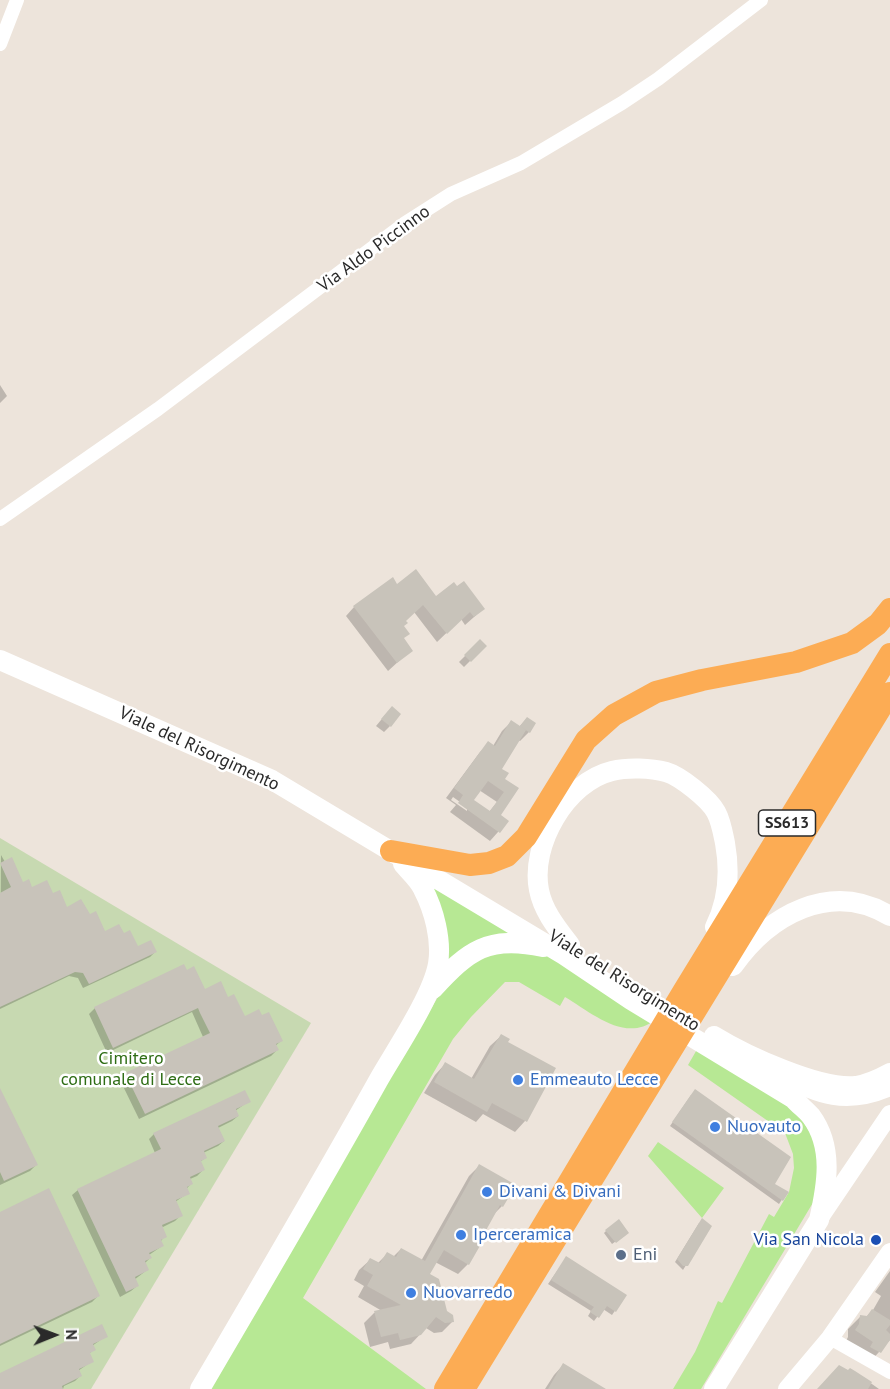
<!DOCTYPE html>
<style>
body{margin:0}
#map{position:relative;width:890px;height:1389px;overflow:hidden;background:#ede4db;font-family:"PT Sans",sans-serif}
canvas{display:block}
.north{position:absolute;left:24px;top:1305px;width:60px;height:60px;-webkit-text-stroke:4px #fff;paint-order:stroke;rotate:89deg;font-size:16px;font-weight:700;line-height:24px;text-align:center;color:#2a2a2a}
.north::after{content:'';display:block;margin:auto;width:21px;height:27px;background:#2a2a2a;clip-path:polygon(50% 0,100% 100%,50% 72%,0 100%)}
</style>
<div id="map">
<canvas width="890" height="1389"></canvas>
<div class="north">N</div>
</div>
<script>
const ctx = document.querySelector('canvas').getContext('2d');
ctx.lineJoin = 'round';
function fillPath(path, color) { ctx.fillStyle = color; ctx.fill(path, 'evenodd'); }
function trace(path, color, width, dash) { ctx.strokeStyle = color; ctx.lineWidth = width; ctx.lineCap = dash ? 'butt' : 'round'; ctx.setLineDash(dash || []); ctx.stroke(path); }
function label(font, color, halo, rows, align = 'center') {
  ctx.font = font + ' "PT Sans",sans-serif'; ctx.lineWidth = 5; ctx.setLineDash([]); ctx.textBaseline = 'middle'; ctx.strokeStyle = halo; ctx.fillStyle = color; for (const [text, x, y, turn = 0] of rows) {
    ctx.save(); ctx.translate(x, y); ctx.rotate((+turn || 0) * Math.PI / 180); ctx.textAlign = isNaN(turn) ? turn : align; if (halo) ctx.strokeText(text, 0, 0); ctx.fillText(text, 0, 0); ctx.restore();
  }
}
fillPath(new Path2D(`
 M432,887L512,933L444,967Z
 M492,951L547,955L655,1020C625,1043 592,1013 565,997L560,1006L519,982H505L471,1017L453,1039L303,1298L426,1389H208L442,990L456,972Z
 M699,1046L790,1101L818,1145L821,1173L814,1201L701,1389H673L695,1352L718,1301L722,1303L769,1214L774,1217L789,1192L794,1168L793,1154L785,1133L688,1065Z
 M658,1142L724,1188L702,1218L648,1156Z`), '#b7e894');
fillPath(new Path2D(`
 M0,838L311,1023L91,1389H0Z`), '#c7d9b1');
fillPath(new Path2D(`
 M0,385L7,396L0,403Z
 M397,586L435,598L482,610L465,625L461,619L437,642L414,612L404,621L402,627L403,639L411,650L388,671L346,616L354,607Z
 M480,641L485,646L464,667L459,662Z
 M386,714L390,726L384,732L376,726Z
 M527,718L529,732L520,741L518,740L500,769L503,779L517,789L498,815V832L490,841L450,812L456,805L446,798L480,752L489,743L493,746L502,731L511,722L519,727ZM479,790L497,802L489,812L472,800ZM453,797L467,807V811L451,800Z
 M1,855L5,862L23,884L52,895L67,909L89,916L104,933L123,935L137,948L155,952L150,957L83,988L78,978L69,976L0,1009Z
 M187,972L204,991L227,999L244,1018L262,1017L281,1041L275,1046L277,1050L271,1056L139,1119L120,1080L126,1074L203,1037L192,1012L107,1053L89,1014L95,1008Z
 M501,1036L506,1043L554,1069L525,1121L515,1132L483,1114L476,1122L424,1093L435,1075L445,1064L471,1079L490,1046Z
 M0,1090L36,1165L30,1171L0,1185Z
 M691,1095L790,1158L773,1184L787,1192L779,1204L670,1126Z
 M249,1101L235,1111L238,1116L232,1121L218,1128L224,1141L218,1146L203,1153L205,1158L200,1162L203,1170L197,1176L190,1179L192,1183L186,1189L188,1193L175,1202L181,1215L175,1221L161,1228L165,1236L160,1242L162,1246L149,1255L150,1258L144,1264L147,1270L134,1280L137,1286L131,1291L120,1297L72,1195L78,1190L155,1153L149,1139L154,1134Z
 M479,1166L502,1206L492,1216L468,1264L458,1274L435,1262L428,1275L446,1312L453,1321L442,1332L434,1333L426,1328L411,1344L390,1349L388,1342L370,1347L364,1323L374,1313L382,1311L358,1297L364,1286L354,1280L359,1270L370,1260L378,1263L387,1254L393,1257L401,1249L421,1261L469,1176Z
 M0,1213L98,1296L92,1302L0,1346Z
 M699,1223L710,1226L683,1270L675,1262Z
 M606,1231L627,1233L612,1244L604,1233Z
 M566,1258L625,1296L612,1315L603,1309L594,1321L588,1316L591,1311L548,1284Z
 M890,1271V1340L868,1364L845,1343L848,1337V1329L860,1317H866L873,1310L881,1296L875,1292Z
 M106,1336L92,1346L94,1349L89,1354L92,1361L78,1371L81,1375L75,1381L64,1386L63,1389H0V1374Z
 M563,1365L599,1389H545L554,1375Z
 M855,1372L879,1389H818Z`), '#0003');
fillPath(new Path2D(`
 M416,569L436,596L454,582L457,586L464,581L485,609L474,617L470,612L447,634L423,605L406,621L408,623L404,626L410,634L404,638L413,651L397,663L353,606L393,577L397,584Z
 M480,639L487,646L471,662L464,655Z
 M392,706L401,714L391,727L381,719Z
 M527,717L536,723L530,733L520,726Z
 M511,720L526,730L502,769L509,773L505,779L519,788L501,815L509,821L500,833L458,803L463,795L454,788L488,741L495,746ZM488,781L504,792L490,811L474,800Z
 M12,857L23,882L29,879L32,887L47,880L53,893L60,890L67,907L81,899L90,914L96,911L105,931L119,924L124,933L130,930L138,946L151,940L157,952L89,984L83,973L75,972L0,1007V893L11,887L0,863Z
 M184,964L187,970L194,966L205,989L221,981L228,997L234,994L245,1016L259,1009L262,1015L269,1012L283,1041L276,1044L279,1050L145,1114L125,1073L210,1033L200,1013L198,1008L113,1048L94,1007Z
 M501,1034L510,1039L508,1042L556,1068L527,1122L492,1103L487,1112L434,1082L445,1062L474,1079Z
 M0,1088L38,1165L4,1181L0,1172Z
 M695,1089L791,1157L775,1184L789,1192L783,1201L672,1122Z
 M245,1090L251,1102L236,1109L239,1116L218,1126L225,1141L204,1151L207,1158L201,1161L205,1170L190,1177L193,1184L187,1187L190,1194L176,1200L183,1216L162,1225L167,1237L161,1240L164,1246L149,1253L152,1258L145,1261L149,1270L135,1277L139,1286L126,1292L77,1189L161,1149L153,1133Z
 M479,1164L516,1185L503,1207L500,1205L479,1243L481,1244L469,1265L444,1250L430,1274L439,1279L447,1311L453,1315L454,1322L445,1323L436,1317L421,1335L400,1340L398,1333L381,1337L374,1311L401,1305L367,1286L373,1275L363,1269L370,1258L380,1263L387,1252L396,1257L401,1248L425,1261Z
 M49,1188L100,1296L0,1344V1212Z
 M702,1218L712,1226L688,1266H683L677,1259Z
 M619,1219L629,1233L616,1243L605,1230Z
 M566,1256L627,1295L616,1312L607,1306L599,1318L590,1312L594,1307L551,1280Z
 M872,1309L890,1320V1325L886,1330L890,1334V1340L881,1353L870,1347L873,1342L855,1330L859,1324L860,1315L867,1316Z
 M102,1324L108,1337L93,1344L96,1350L90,1353L94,1362L79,1369L82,1376L62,1386L63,1389H0V1373Z
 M563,1363L606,1389H548Z
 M839,1365L848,1370L850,1368L855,1371L872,1382L868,1389H817Z`), '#c8c3ba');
trace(new Path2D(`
 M0,44L17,0
 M0,519L158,409L404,224L451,194L521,163L622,103L658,79L761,0
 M830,1338L890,1372`), '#fff', 14);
trace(new Path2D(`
 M779,1074C817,1096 848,1106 890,1087
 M819,1219L890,1114
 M787,1389L830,1338L890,1252`), '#fff', 18);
trace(new Path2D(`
 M0,660L272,780L564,955L631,1000L794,1099C799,1105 806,1110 811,1116C834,1147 827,1185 819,1220L714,1389
 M570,945C557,928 543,911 539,890C530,845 566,782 612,771C628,767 651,768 666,772C680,776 709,799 716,812C721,821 723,833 725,843C730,871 728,901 715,927
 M733,966C769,915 831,880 890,916
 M433,989C469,950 488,935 543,947
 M714,1036C745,1055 820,1090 856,1086C868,1084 879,1079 890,1073
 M200,1389C260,1287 320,1185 378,1081C395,1051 432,997 438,964C442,940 434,910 423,889C419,880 410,872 403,864`), '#fff', 20);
trace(new Path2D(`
 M391,851L470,865L489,863L507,856L526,837L586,740L614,715L656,692L702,680L796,662L852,643L878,624L890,609
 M445,1389L683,992L890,654
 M464,1389L890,693`), '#fcac54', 22);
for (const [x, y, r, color] of [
 [518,1080,6,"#3f7fe0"],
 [715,1127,6,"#3f7fe0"],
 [487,1192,6,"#3f7fe0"],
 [461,1235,6,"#3f7fe0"],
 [876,1240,6,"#1a4fb4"],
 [621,1255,6,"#5c6f8a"],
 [411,1293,6,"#3f7fe0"]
]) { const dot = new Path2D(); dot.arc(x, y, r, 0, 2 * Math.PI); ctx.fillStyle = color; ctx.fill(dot); trace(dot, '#fff', 2); }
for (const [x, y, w] of [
 [787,823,57]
]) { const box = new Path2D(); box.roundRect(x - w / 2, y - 13, w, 26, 4.5); ctx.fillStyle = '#fff'; ctx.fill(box); trace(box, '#2a2a2a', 1.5); }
label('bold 16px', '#2a2a2a', null, [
 ["SS613",787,823]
]);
label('18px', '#2a2a2a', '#fff', [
 ["Via Aldo Piccinno",374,249,-36],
 ["Viale del Risorgimento",199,749,25],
 ["Viale del Risorgimento",624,981,32]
]);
label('18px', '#2e6d15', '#fff', [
 ["Cimitero",131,1059],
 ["comunale di Lecce",131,1080]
]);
label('18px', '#366cbe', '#fff', [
 ["Emmeauto Lecce",530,1080],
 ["Nuovauto",727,1127],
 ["Divani & Divani",499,1192],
 ["Iperceramica",473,1235],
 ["Nuovarredo",423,1293]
], 'left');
label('18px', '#164399', '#fff', [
 ["Via San Nicola",864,1240]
], 'right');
label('18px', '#4e5e75', '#fff', [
 ["Eni",633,1255]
], 'left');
</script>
